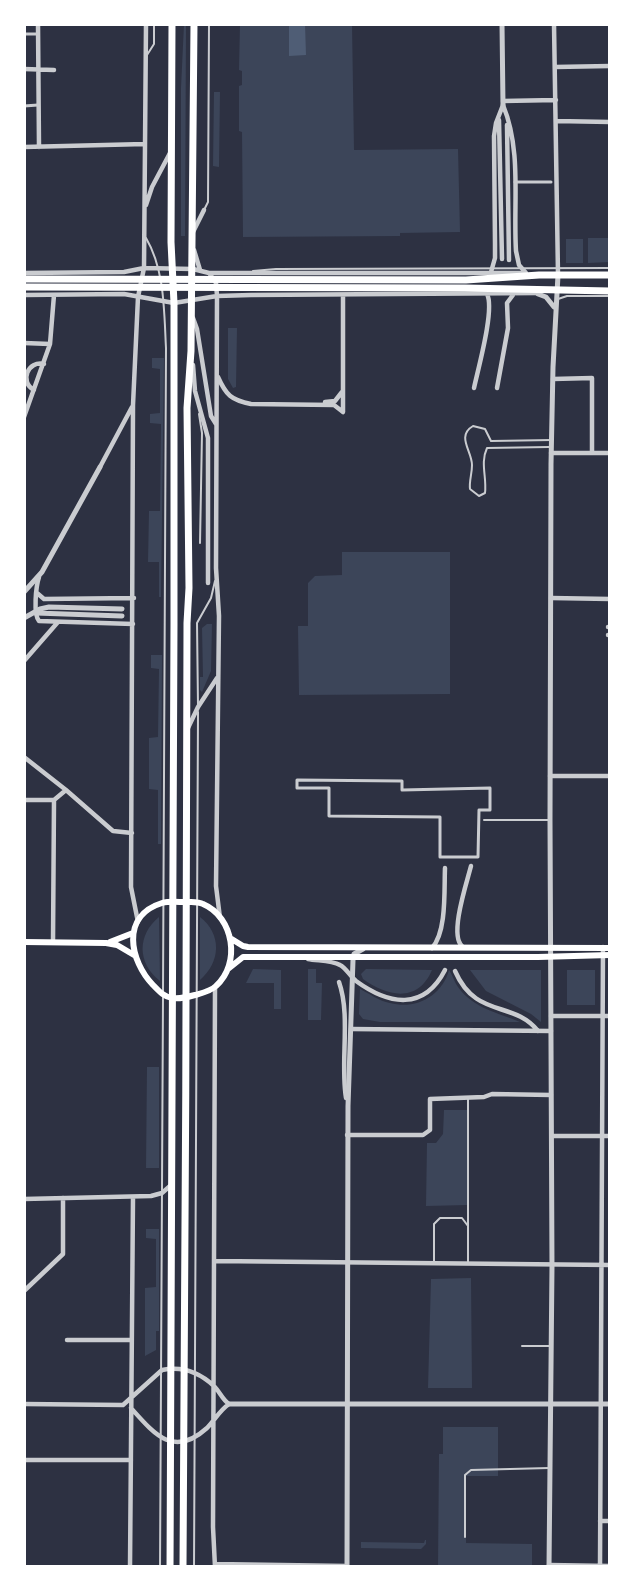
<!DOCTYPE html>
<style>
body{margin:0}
#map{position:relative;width:634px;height:1591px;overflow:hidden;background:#2d3142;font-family:"Alegreya Sans",sans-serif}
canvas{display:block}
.frame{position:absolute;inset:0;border:26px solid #fff;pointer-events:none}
</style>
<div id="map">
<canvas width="634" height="1591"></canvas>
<div class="frame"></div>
</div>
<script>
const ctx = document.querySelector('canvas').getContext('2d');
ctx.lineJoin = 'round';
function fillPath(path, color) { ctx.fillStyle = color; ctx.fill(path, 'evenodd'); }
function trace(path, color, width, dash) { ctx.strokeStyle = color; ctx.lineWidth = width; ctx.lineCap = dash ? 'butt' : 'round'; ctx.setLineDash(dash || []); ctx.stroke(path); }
fillPath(new Path2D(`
 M184,24H186L185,236H181V88Z
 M240,24H352L354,150L458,149L460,232L400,233V236L243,237L242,132L239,131V86L242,85V71L239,70Z
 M214,92H220L219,167L213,166Z
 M588,238H610V262L588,263Z
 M566,239H583V263H566Z
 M228,328H237L236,387L233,388L228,379Z
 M152,358H164L161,597H159V562H148L149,511H160L161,424L150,423V414L160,413V369L152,368Z
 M342,552H450V694L299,695L298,626H308V583L315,576L342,575Z
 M207,624H212L211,671L202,692L200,690V677H203L202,628Z
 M151,655H162L161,844H158V790L149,789V738L158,737L159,669L151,668Z
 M159,917L160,981C137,963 137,935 159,917Z
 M200,917C222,934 221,962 200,980Z
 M253,969L281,970V1009H274V983H246Z
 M308,969H316V983H322L321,1020H308Z
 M366,969L432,970C418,1003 388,997 363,979L361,974Z
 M449,970C452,974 454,981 458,987C474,1009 497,1012 520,1022H380L363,1019L359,1014L360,989C370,994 379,1001 390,1003C416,1010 442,996 449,970Z
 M470,970H541V1022L531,1014L486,991Z
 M567,970H595V1005H567Z
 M147,1067H159V1168H146Z
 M444,1110H467V1205L426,1206L427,1143H436L443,1134Z
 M146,1229H159V1331H156V1350L145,1356V1288L156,1287V1239L146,1238Z
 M471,1278L472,1388H428L431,1279Z
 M443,1427H498V1476H466V1543L532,1544V1567H438L439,1454H443Z
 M425,1540H426V1544L421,1549L361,1548V1542L424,1543Z`), '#3c4559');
fillPath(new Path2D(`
 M289,24H305L306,55L289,56Z`), '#4f5d75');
trace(new Path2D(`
 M147,55L154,44V24
 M204,210L208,202L209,24
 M146,238C165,270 164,312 166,348L163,991
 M253,271L276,269L610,268
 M558,299L567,296H610
 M199,414L202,433L200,543
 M549,447L487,448C480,463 487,477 485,493L479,496L470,489C469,481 472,474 472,465C472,451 456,436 473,426L485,429L491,441L552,440
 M198,706L197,623L211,598L215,581
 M484,820H550
 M468,1262V1099
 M434,1264V1224L440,1218H462L468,1226
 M522,1346H551
 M465,1537V1475L471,1470L549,1468
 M160,1567L163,997
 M194,1567L198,712`), '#caccd0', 2);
trace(new Path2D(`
 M24,34H37
 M24,106L38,105
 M515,182H551
 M297,780L402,781V790L490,788V810H479L478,857H440V817L329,816V788H297Z`), '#caccd0', 3);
trace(new Path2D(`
 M38,24L39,147
 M554,24L558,275
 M555,67L610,66
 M24,69L54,70
 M503,101L556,100
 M503,105C522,151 513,203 516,251L519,265L526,273
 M499,120L502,259
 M556,121L610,122
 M507,125L509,260
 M24,147L145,144
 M146,205L152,187L170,153
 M193,232L204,210
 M194,250L200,270
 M491,272L495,258V244L494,136L496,123L503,105
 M24,273L124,272L144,268L193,269L209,273H525
 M209,273L216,283L217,296L216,568L219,616L216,886L220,918
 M24,295L124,294L174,303L217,296L251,295L539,293
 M343,295V412
 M193,318L197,329L211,416L216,424
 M24,343L50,344
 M193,365L195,391L208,438V583
 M218,377C226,395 231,400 251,404L334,405L343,412
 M553,379L592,378V453
 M474,388C478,369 495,309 487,294
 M497,388L508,328L507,303L513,295
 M34,390C19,382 28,360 44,364
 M325,402L335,401L342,392
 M24,417L50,344L54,295
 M551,453H610
 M100,467L132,407
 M39,577C36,586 33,614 39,621L133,624
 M37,593L44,599L134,598
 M551,598L610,599
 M608,627H610
 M608,635H610
 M24,661L58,622
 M188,728L198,707L217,678
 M24,757L66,790L113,831L132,833
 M550,776H610
 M24,800H54L66,790
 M138,922L131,887L133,405L138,297L144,268L146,24
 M53,942L54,800
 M462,946C449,935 467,882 471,866
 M432,948C447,932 444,889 445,868
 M308,959C317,961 331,960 340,965C346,968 350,976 356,981C389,1005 424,1011 445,970
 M455,971C476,1019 513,1000 538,1031
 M339,982C351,1016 340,1062 346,1098
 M215,988L213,1527L215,1567
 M551,1016H610
 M351,1029L551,1031
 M347,1135H423L430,1130V1099L484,1097L492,1094L551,1095
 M552,1136H610
 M24,1199L151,1196L162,1193L170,1186
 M214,1261L610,1265
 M24,1291L63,1254V1198
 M67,1340H131
 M24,1404L123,1405L162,1370C181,1366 199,1372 214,1386C220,1392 222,1399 229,1404C219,1411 215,1420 207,1428C174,1458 155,1435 131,1408
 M24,1460H131
 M600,1521H610
 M215,1564L347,1566
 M549,1565L610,1566
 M130,1567L133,1197
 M600,1567L603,947`), '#caccd0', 4.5);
trace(new Path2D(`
 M502,24L503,105
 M538,294L546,297L554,307
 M24,592L42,572L100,467
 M36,613L122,616
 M24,618L40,609L49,607L122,609
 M229,1404H610
 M347,1567L348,1106L353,960L354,954L363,949
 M549,1567L552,1266L550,820L551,464L553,367L558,275`), '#caccd0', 5);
trace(new Path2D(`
 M185,902C191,902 198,901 203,904C234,917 241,964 216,986C211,991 202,993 195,995C188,997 180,999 172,998C164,997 159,991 153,985C130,961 120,916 162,903C169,901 178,902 185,902Z
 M230,938L243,946L248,947L610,948
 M24,942L106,943L117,945L134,955
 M110,942L133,933
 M228,969L243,957H538L610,955`), '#fff', 6);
trace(new Path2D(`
 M24,279L466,280L539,275H610
 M24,287L465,288L610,291`), '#fff', 7);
trace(new Path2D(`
 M170,1567L174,623V303L171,242L172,24
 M183,1567C185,1252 187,938 187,623L189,588L187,408L191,351L194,24`), '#fff', 7);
</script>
